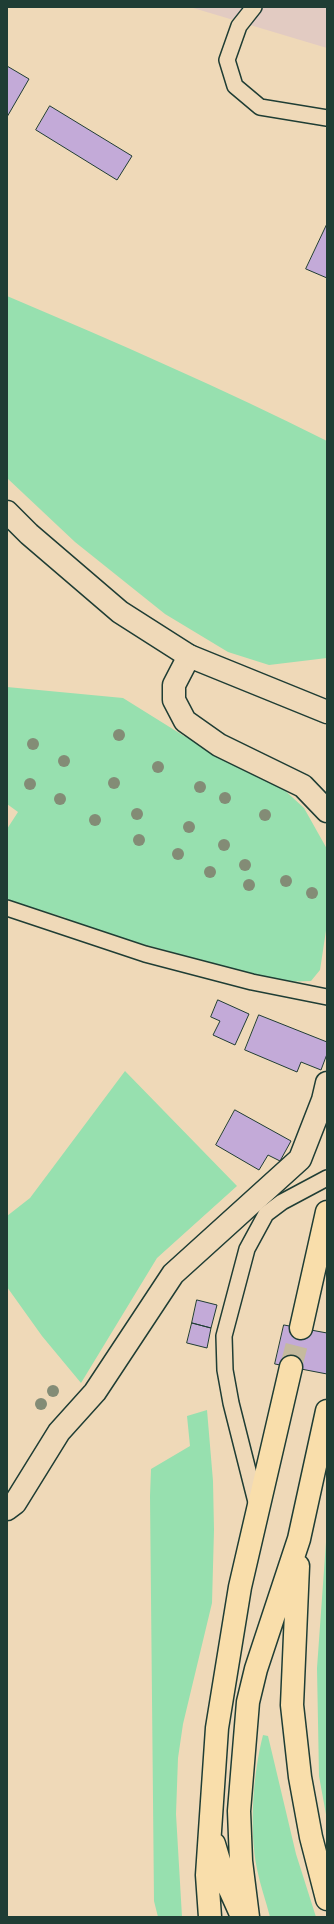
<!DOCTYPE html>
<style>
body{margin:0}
#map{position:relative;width:334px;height:1924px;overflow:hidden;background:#efd9b8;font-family:Dekko,sans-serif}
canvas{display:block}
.frame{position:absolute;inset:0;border:8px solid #1f3d34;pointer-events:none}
</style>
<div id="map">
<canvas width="334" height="1924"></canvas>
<div class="frame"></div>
</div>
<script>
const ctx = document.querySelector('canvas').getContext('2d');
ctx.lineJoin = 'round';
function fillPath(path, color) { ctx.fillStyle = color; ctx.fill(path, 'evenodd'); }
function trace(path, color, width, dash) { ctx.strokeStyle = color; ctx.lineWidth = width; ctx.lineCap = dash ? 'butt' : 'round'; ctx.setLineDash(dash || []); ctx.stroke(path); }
fillPath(new Path2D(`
 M190,7H327V48Z`), '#e2cbc2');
fillPath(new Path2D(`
 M7,296C115,342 222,388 327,441V658L269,665L228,652L165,614L75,542L7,478Z
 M7,687L123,698L184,736L280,786L304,808L327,849V924L320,970L311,981L283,982L64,923L66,918L7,900V829L18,812L7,804Z
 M125,1071L237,1186L157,1258L81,1383L42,1336L7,1287V1216L30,1198Z
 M207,1410L213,1481L214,1530L212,1603L183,1724L178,1758L176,1814L182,1917H158L154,1901L150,1496L151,1469L190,1446L187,1416Z
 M327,1528V1820L319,1776L317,1668Z
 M263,1735L268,1736L296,1854L316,1917H270C266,1901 260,1885 257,1869C249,1829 253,1774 263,1735Z`), '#97e0af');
const building = new Path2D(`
 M7,66L29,79L7,117Z
 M50,106L132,156L117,180L36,130Z
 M327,224V278L306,269Z
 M218,1000L249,1014L235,1045L213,1035L220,1021L211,1017Z
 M259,1015L327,1042V1054L321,1070L301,1062L297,1072L245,1050Z
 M235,1110L291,1141L280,1161L268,1155L259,1170L216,1145Z
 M197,1300L217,1305L211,1328L192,1323Z
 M192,1323L211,1328L207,1348L187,1343Z
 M284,1325L327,1333V1374L275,1364Z`);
fillPath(building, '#c3aad8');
trace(building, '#1f3d34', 1);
trace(new Path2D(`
 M291,1367L301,1328`), '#c5ba9e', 22, [22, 11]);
const lane = new Path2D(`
 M254,7L239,26L227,60L235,86L260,107L327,118
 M7,908L145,954L252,982L327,997
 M257,1506L231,1403L225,1370L224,1336L247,1249L266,1214L282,1202L327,1178`);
const street = new Path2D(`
 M189,656L174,685V700L185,721L219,745L303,786L327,811
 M7,1509L15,1503L59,1432L95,1392L173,1274L300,1159L323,1100L327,1083`);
const secondary = new Path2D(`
 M7,512L29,534L120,612L189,656L327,712`);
const highway = new Path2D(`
 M301,1328L327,1212
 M298,1566L292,1705L300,1777L311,1837L327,1899
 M214,1844L223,1874L241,1914
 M210,1917L207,1875L217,1728L240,1587L291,1367
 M248,1917L241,1861L239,1811L248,1702L256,1669L299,1539L327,1411`);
trace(lane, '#1f3d34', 18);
trace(street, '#1f3d34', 25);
trace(secondary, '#1f3d34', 25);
trace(highway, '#1f3d34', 25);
trace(lane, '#efd9b8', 15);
trace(street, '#efd9b8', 22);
trace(secondary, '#efd9b8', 22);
trace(highway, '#f9deab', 22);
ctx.fillStyle = '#838c76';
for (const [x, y] of [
 [119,735],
 [33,744],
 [64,761],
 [158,767],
 [114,783],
 [30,784],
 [200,787],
 [225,798],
 [60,799],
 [137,814],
 [265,815],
 [95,820],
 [189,827],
 [139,840],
 [224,845],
 [178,854],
 [245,865],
 [210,872],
 [286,881],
 [249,885],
 [312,893],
 [53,1391],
 [41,1404]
]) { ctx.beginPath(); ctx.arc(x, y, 6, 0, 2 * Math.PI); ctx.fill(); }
</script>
